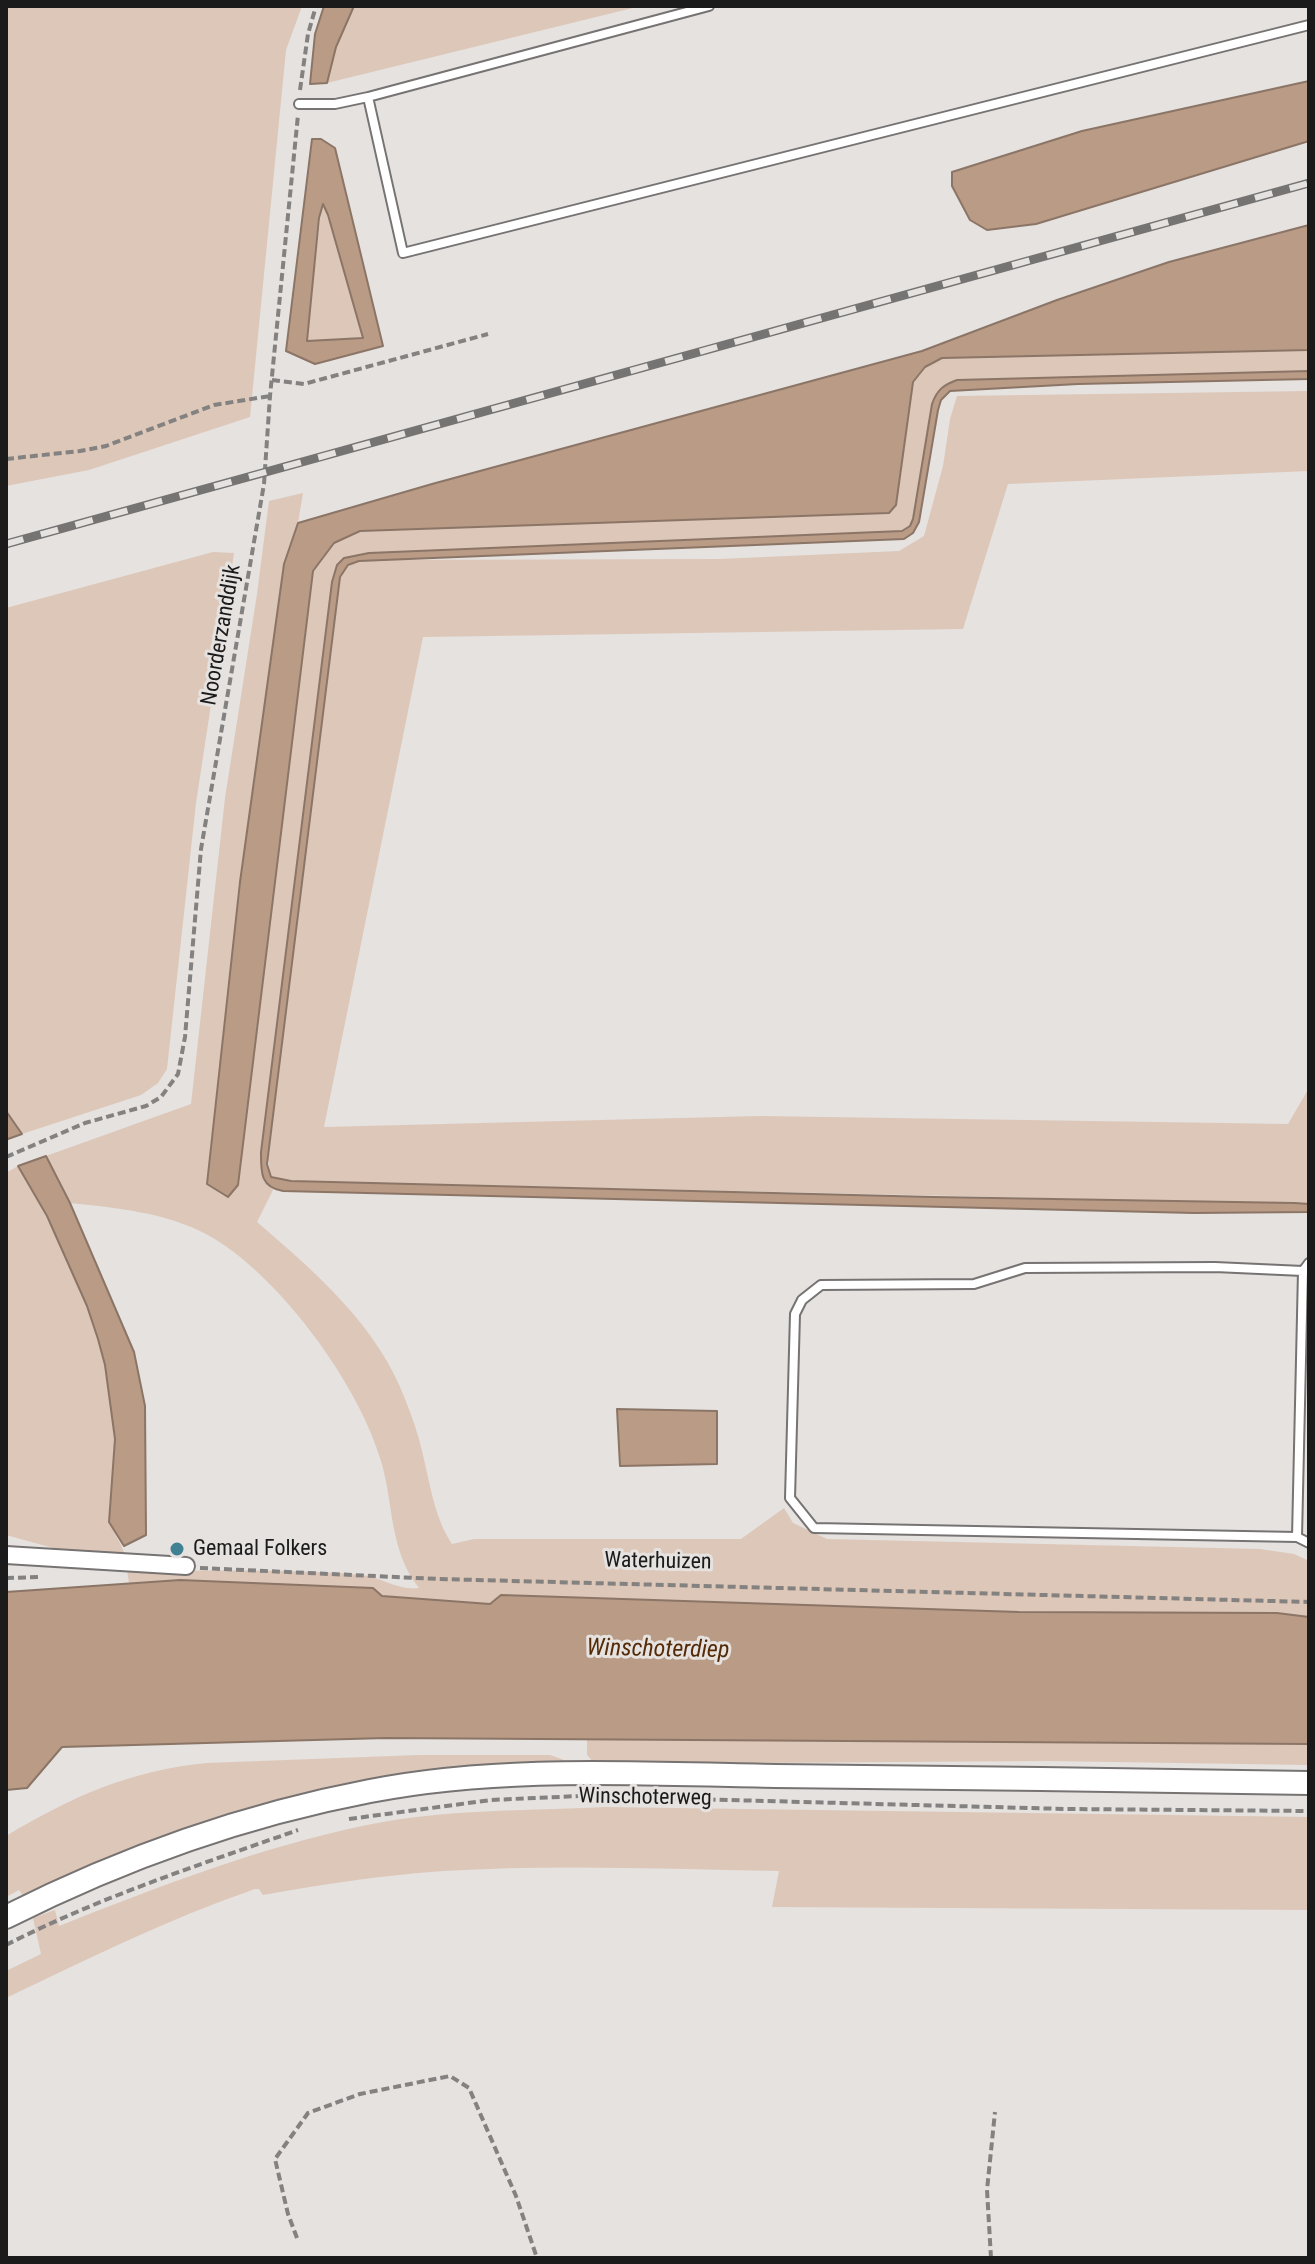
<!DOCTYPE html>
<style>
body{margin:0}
#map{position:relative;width:1315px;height:2264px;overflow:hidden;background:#e5e2e0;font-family:"Roboto Condensed",sans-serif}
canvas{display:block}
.frame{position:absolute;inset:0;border:8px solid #1c1b1b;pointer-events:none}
</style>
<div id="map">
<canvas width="1315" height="2264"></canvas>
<div class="frame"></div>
</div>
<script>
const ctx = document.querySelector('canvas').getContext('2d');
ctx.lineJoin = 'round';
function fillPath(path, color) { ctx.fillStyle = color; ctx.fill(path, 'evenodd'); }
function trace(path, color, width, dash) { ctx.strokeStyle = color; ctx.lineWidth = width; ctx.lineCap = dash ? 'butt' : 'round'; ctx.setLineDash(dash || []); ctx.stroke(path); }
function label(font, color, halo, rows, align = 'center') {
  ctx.font = font + ' "Roboto Condensed",sans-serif'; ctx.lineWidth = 6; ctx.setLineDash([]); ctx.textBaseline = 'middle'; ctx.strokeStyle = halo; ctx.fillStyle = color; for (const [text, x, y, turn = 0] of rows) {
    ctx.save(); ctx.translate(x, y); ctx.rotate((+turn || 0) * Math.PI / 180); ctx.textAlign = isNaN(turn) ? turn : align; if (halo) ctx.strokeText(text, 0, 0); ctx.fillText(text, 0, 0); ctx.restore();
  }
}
fillPath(new Path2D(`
 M6,6H302L286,50L250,417L89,470L6,486Z
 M342,6H641L327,83Z
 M322,203L328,215L364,338L306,342Z
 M1309,350V371L957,380C943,385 937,390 932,404L913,519L910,526L902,531L369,553C344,558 340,556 332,582L261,1152C261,1166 259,1181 274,1188L257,1222C314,1271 378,1326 405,1399C412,1416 418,1434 422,1451C430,1483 434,1517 452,1544L474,1539H741L784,1508L793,1523L827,1539L1260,1549L1294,1554L1309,1561V1617L1277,1613L1019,1612L501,1595L490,1604L180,1580L129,1583L127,1570C204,1572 284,1568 361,1575C382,1577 398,1591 419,1588C389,1550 394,1505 381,1461C359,1384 277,1272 206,1234C164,1212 116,1208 70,1203L46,1156L191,1104L225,798L257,594L269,501L303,493L298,523L284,565L240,882L207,1184L227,1197L238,1185L313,571L334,543L360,531L889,513L896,505L913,382L925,367L942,358Z
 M1309,391V471L1008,484L963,629L423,637L324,1127L760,1116L1288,1124L1309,1088V1204L291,1181L271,1177L268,1158L340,577C350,557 369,561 389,560L719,559L899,551L924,536L943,466L950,419L957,396Z
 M213,552L234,553L196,803L167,1069L158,1083L141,1095L22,1134L6,1111V608Z
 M18,1166C66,1249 113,1342 115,1440C115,1466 108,1493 110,1519C111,1532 123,1543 125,1557L68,1552L6,1535V1173Z
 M751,1739L1309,1744V1765L1048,1761L595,1764L587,1755V1740Z
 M418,1755H550L564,1760V1764L456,1769L24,1897L19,1890L6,1897V1836C71,1797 131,1770 207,1763Z
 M605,1807L1309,1817V1910L772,1907L779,1871C668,1869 555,1864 444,1871C383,1875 323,1884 263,1895L259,1889H255C170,1918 88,1959 6,1998V1971L41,1954L33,1918L55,1910L59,1926C160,1886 261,1847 367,1825C444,1809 526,1811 605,1807Z`), '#ddc7b9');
const water = new Path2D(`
 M324,6H354L336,47L327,83L310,84L315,34Z
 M1309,81V141L1036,224L987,230L970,220L952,186V172L1082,131Z
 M312,139H321L335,148L383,346L315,364L286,351ZM323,204L328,215L363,338L307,341L319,218Z
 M1309,225V350L942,358L925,367L913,382L896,505L889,513L360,531L334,543L313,571L238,1185L228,1197L207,1184L240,882L284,564L298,523L432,484L922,351L1057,300L1169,262Z
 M1309,371V379L1078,384L950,391L941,400L938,410L919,522L913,533L904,539L359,561L348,565L340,577L267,1164L271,1177L291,1181L933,1197L1295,1203L1309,1204V1212L1194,1213L283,1191C260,1187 261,1172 261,1152L332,582L337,565L344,558L369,553L902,531L910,526L913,519L932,404C937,390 943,385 957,380Z
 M6,1111L22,1134L8,1139L6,1137Z
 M46,1156L70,1203L134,1352L145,1406L146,1535L124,1546L109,1522L115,1439L105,1365L98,1339L87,1306L47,1216L18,1166Z
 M617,1409L717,1411V1464L620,1466Z
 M180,1580L373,1588L382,1596L490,1604L501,1595L1019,1612L1277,1613L1309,1617V1744L386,1738L62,1747L27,1788L6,1790V1592Z`);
fillPath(water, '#ba9b86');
trace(water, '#8b7566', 2);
const service = new Path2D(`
 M368,97L403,253L1309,25
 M299,104H335L368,97L709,6
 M1309,1263L1303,1271L1297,1537L1309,1543
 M1297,1537L814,1528L790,1498L795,1314L802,1300L821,1285L974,1284L1025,1268L1215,1267L1303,1271`);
const minor = new Path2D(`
 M6,1555L186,1566`);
const secondary = new Path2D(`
 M6,1917C121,1859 244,1815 370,1791C503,1765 641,1774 776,1776C954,1778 1131,1780 1309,1783`);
trace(service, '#767372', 12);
trace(minor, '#767372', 20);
trace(secondary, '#767372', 26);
trace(new Path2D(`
 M300,90L308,34L316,6
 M272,380L304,384L488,334
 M6,459L80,451L106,446L214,405L270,396
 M6,1157L85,1123L146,1106L161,1097L178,1074L185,1037L201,849L264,484L270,396L298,115
 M200,1568L439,1579L1309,1602
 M6,1578L40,1577
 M349,1819L491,1800L579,1796L1066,1809L1309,1811
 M6,1945C100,1897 199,1865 298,1830
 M297,2238L288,2214L275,2159L308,2113L360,2094L450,2076L469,2088L516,2196L537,2258
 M991,2258L987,2190L995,2112`), '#848281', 4, [8, 4]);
trace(service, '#fff', 8);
trace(minor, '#fff', 16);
trace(secondary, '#fff', 22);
const rail = new Path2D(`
 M6,544L1309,183`);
trace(rail, '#767473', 9);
trace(rail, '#e5e2e0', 6, [18]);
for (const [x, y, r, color] of [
 [177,1549,8,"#408294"]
]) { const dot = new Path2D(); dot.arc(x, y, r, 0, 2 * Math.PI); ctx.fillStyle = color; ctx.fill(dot); trace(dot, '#e5e2e0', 3); }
label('22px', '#1c1b1b', '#e5e2e0', [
 ["Noorderzanddijk",222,635,-80],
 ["Waterhuizen",658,1562,1],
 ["Winschoterweg",645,1798,1]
]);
label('22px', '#1c1b1b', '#e5e2e0', [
 ["Gemaal Folkers",193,1549]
], 'left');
label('italic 24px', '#552b07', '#e5e2e0', [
 ["Winschoterdiep",658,1650,1]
]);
</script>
